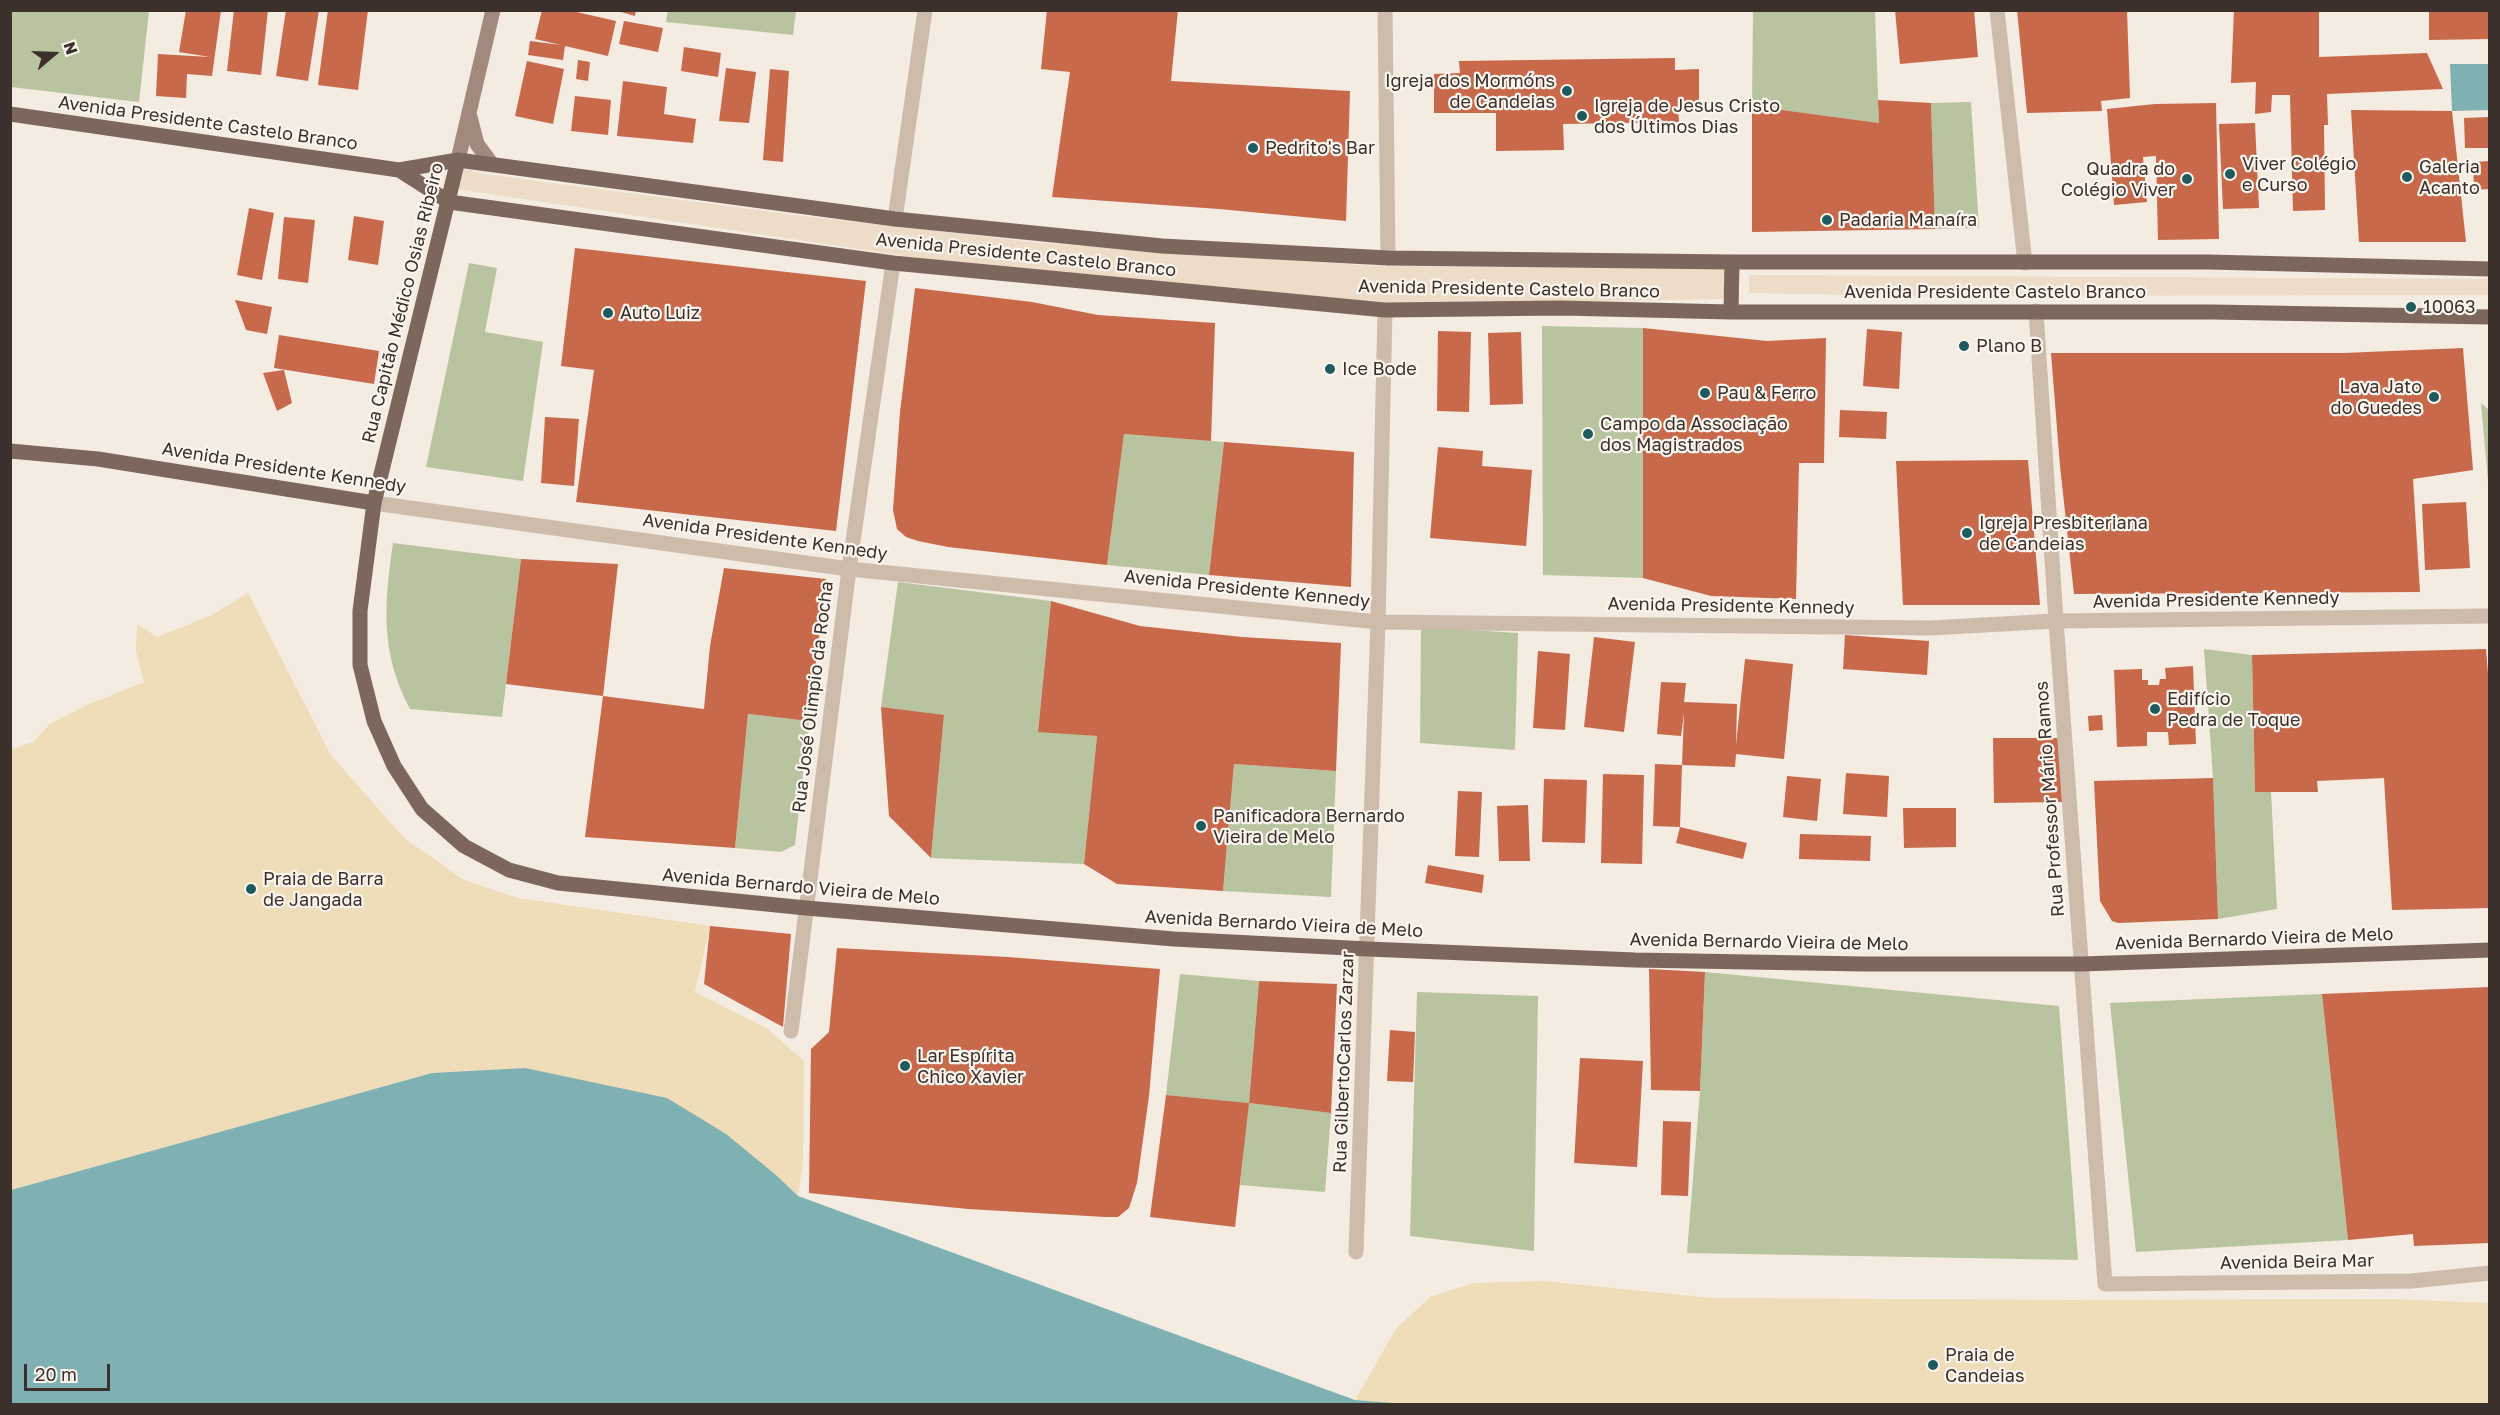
<!DOCTYPE html>
<meta charset="utf-8">
<style>
body{margin:0}
#map{position:relative;width:2500px;height:1415px;overflow:hidden;background:#f4ebe1;font-family:"Golos Text",sans-serif}
canvas{display:block}
.frame{position:absolute;inset:0;border:12px solid #3b302b;pointer-events:none}
.north{position:absolute;left:24px;top:24px;width:60px;height:60px;-webkit-text-stroke:4px #fbf5ee;paint-order:stroke;rotate:71deg;font-size:16px;font-weight:700;line-height:24px;text-align:center;color:#3b302b}
.north::after{content:'';display:block;margin:auto;width:21px;height:27px;background:#3b302b;clip-path:polygon(50% 0,100% 100%,50% 72%,0 100%)}
.scale{position:absolute;left:24px;top:1364px;width:86px;height:27px;box-sizing:border-box;border:3px solid #3b302b;border-top:0;padding-left:8px;font-size:18px;line-height:21px;white-space:nowrap;color:#3b302b;-webkit-text-stroke:4px #fbf5ee;paint-order:stroke}
</style>
<div id="map">
<canvas width="2500" height="1415"></canvas>
<div class="frame"></div>
<div class="north">N</div>
<div class="scale">20 m</div>
</div>
<script>
const ctx = document.querySelector('canvas').getContext('2d');
ctx.lineJoin = 'round';
function fillPath(path, color) { ctx.fillStyle = color; ctx.fill(path, 'evenodd'); }
function trace(path, color, width, dash) { ctx.strokeStyle = color; ctx.lineWidth = width; ctx.lineCap = dash ? 'butt' : 'round'; ctx.setLineDash(dash || []); ctx.stroke(path); }
function label(font, color, halo, rows, align = 'center') {
  ctx.font = font + ' "Golos Text",sans-serif'; ctx.lineWidth = 4.5; ctx.setLineDash([]); ctx.textBaseline = 'middle'; ctx.strokeStyle = halo; ctx.fillStyle = color; for (const [text, x, y, turn = 0] of rows) {
    ctx.save(); ctx.translate(x, y); ctx.rotate((+turn || 0) * Math.PI / 180); ctx.textAlign = isNaN(turn) ? turn : align; if (halo) ctx.strokeText(text, 0, 0); ctx.fillText(text, 0, 0); ctx.restore();
  }
}
fillPath(new Path2D(`
 M11,10L149,11L139,102L11,87Z
 M668,10H796V11L793,35L666,22Z
 M1753,11H1875L1879,123L1752,106Z
 M1971,102L1979,228L1935,229L1931,103Z
 M469,263L497,268L485,332L543,342L523,481L426,467Z
 M1542,326L1643,328V578L1543,575Z
 M2481,403L2489,410V492Z
 M1124,434L1224,442L1209,575L1107,565Z
 M393,543L521,559L502,717L410,709C380,653 384,604 393,543Z
 M898,582L1051,601L1038,731L1097,736L1084,864L931,858L944,716L881,707Z
 M1421,627L1518,633L1515,750L1420,743Z
 M2204,649L2252,655L2255,792H2271L2277,909L2218,919L2213,778Z
 M748,714L809,721L795,845L781,852L735,848Z
 M1234,764L1336,771L1331,897L1223,891Z
 M1705,972L2059,1006L2078,1260L1687,1253L1700,1091Z
 M1180,974L1259,981L1249,1103L1331,1113L1325,1192L1240,1185L1248,1103L1166,1095Z
 M1417,992L1538,996L1534,1251L1410,1236Z
 M2322,994L2348,1240L2136,1252L2110,1003Z`), '#b8c4a0');
fillPath(new Path2D(`
 M248,593L330,754L404,838L464,880L518,898L710,926L695,992L766,1028L804,1061L803,1162L798,1196L776,1175L525,1068L432,1073L11,1190L10,750L33,742L50,724L87,705L144,682L136,651L137,624L157,637L212,615Z
 M1543,1281L1712,1298L2073,1300L2389,1299L2489,1303V1404H1405L1355,1400L1396,1329L1430,1297L1474,1283Z`), '#efdcb8');
fillPath(new Path2D(`
 M460,168L484,174L803,216L1041,243L1375,266L1725,269L1724,299L1409,304L1214,288L946,262L457,189Z
 M1749,275L2489,279L2490,295L1910,296L1749,293Z`), '#ecdcc8');
fillPath(new Path2D(`
 M2450,64H2489V110L2452,111Z
 M525,1068L667,1098L726,1134L776,1175L798,1196L1355,1400L1405,1404H11V1190L432,1073Z`), '#7fb0b2');
fillPath(new Path2D(`
 M186,10H221L212,76L187,74L186,98L156,96L158,54L210,57L179,52Z
 M234,10H268L261,75L227,71Z
 M286,10H319L308,81L276,76Z
 M328,10H368L358,90L318,85Z
 M542,10H568L616,21L608,56L565,46L563,60L528,55L530,41L561,45L535,39Z
 M614,10H636L635,16Z
 M1047,10H1178L1171,81L1350,91L1346,221L1219,209L1052,197L1070,72L1041,69Z
 M1895,10H1974L1978,57L1900,64Z
 M2017,10H2127L2130,98L2101,101L2102,111L2027,113Z
 M2234,10H2319V57L2427,53L2443,89L2327,94L2328,125H2324L2325,210L2293,211L2290,95H2272L2271,112L2255,114L2256,82L2231,83Z
 M2429,10H2490V39L2429,40Z
 M624,21L663,28L658,52L619,44Z
 M684,47L721,53L718,77L681,71Z
 M1675,58V70L1699,69V109H1678L1679,122L1563,124L1564,150L1496,151V113H1434V74L1460,73L1459,61Z
 M578,60L590,62L588,81L576,79Z
 M527,61L564,69L553,124L515,116Z
 M726,68L756,72L749,123L719,121Z
 M770,69L789,71L783,162L763,160Z
 M623,81L667,87L664,114L696,119L693,143L617,136Z
 M575,96L611,100L608,135L571,131Z
 M1878,100L1931,103L1935,229L1752,232V106L1879,123Z
 M2216,103L2219,239L2158,240L2156,156L2143,157L2147,202L2114,205L2107,109L2155,104Z
 M2351,110L2452,111L2466,242H2359Z
 M2490,117V148H2465L2464,118Z
 M2255,123L2259,208L2223,209L2219,124Z
 M2490,161V189L2474,190L2473,162Z
 M249,208L274,213L262,280L237,275Z
 M354,216L384,221L378,265L348,260Z
 M284,217L315,220L308,283L278,279Z
 M575,248L866,281L836,531L576,502L594,370L561,366Z
 M915,288L1032,302L1098,315L1215,323L1211,441L1124,434L1107,565L948,547L918,541L906,537L897,529L893,510L900,412Z
 M235,300L272,307L267,334L246,330Z
 M1643,328L1767,341L1826,338L1824,463H1799L1796,599L1711,596L1643,578Z
 M1867,329L1902,332L1899,389L1863,386Z
 M1438,331L1471,332L1469,412L1437,411Z
 M1521,332L1523,404L1490,405L1488,333Z
 M279,335L379,351L374,384L274,368Z
 M2463,348L2473,470L2413,479L2420,592L2074,594L2060,466L2051,353H2343Z
 M284,370L292,403L277,411L263,373Z
 M1840,410L1887,412L1886,439L1839,437Z
 M545,417L579,419L574,486L541,483Z
 M1224,442L1354,452L1351,587L1209,575Z
 M1438,447L1483,451L1482,466L1532,470L1526,546L1430,538Z
 M2028,460L2040,605H1903L1896,461Z
 M2466,502L2470,568L2425,570L2422,504Z
 M521,559L618,564L603,696L506,684Z
 M724,568L826,579L809,721L748,714L735,848L585,837L603,696L704,709L710,646Z
 M1051,601L1140,626L1242,637L1341,643L1336,771L1234,764L1223,891L1117,884L1084,864L1097,736L1038,732Z
 M1845,635L1929,641L1927,675L1843,669Z
 M1594,637L1635,642L1624,732L1584,727Z
 M2486,649L2490,697V908L2392,910L2384,778L2317,781L2318,792H2255L2252,655Z
 M1538,651L1570,654L1565,730L1533,728Z
 M1745,659L1793,664L1784,759L1736,754L1735,767L1682,765L1680,827L1747,843L1743,859L1676,843L1680,827L1653,826L1655,764L1682,765L1684,713L1681,736L1657,734L1661,682L1686,683L1684,702L1737,704L1736,745Z
 M2193,666L2196,744L2169,745L2168,732H2147V746L2117,747L2114,670L2142,669V680H2148V685H2159L2160,679H2166L2165,668Z
 M881,707L944,715L931,858L889,816Z
 M2102,715L2103,730L2089,731L2088,716Z
 M1993,738H2061L2062,802L1994,803Z
 M1846,773L1889,776L1887,817L1843,814Z
 M1603,774L1644,775L1642,864L1601,863Z
 M1787,776L1821,779L1817,821L1783,817Z
 M2213,778L2218,919L2118,923L2112,921L2100,901L2094,781Z
 M1544,779L1587,780L1585,843L1542,842Z
 M1458,791L1482,792L1479,857L1455,856Z
 M1528,805L1530,861H1499L1497,806Z
 M1903,808H1956V847L1904,848Z
 M1800,834L1871,836L1870,861L1799,859Z
 M1428,865L1484,875L1482,893L1425,883Z
 M710,926L791,934L783,1027L704,984Z
 M837,948L1008,957L1160,969L1149,1096L1137,1183L1129,1208L1118,1217H1105L968,1209L809,1193L811,1049L829,1032Z
 M1649,969L1705,972L1700,1091L1651,1090Z
 M1259,981L1337,984L1331,1113L1249,1103L1235,1227L1150,1217L1166,1095L1249,1103Z
 M2490,987V1243L2414,1246L2413,1234L2348,1240L2322,994Z
 M1390,1030L1415,1032L1413,1082L1387,1081Z
 M1580,1058L1643,1061L1637,1167L1574,1163Z
 M1663,1121L1691,1122L1688,1196L1661,1195Z`), '#c8694b');
trace(new Path2D(`
 M1385,10L1388,258
 M1997,10L2025,263
 M895,219L925,10
 M2036,311L2056,621L2105,1284L2411,1281L2490,1273
 M374,503L849,569L1378,622L1930,628L2056,621L2490,616
 M791,1031L849,569L893,263
 M1356,1252L1378,622L1385,310`), '#cdbbac', 15);
trace(new Path2D(`
 M470,117L477,144L491,163
 M458,160L493,10`), '#a18a7d', 15);
trace(new Path2D(`
 M10,114L399,170L458,160L895,219L1162,246L1388,258L1732,262H2209L2490,269
 M458,160L374,503L360,611V665L374,721L394,766L422,809L464,846L509,870L558,883L806,908L1174,939L1368,949L1635,960L1863,964H2082L2490,950
 M399,170L449,202L893,263L1385,310L1561,308L1731,312H2212L2490,317
 M1731,312L1732,262
 M10,451L98,459L374,503`), '#7d675c', 15);
for (const [x, y, r, color] of [
 [1567,91,6,"#1f5a5e"],
 [1582,116,6,"#1f5a5e"],
 [1253,148,6,"#1f5a5e"],
 [2230,174,6,"#1f5a5e"],
 [2407,177,6,"#1f5a5e"],
 [2187,179,6,"#1f5a5e"],
 [1827,220,6,"#1f5a5e"],
 [2411,307,6,"#1f5a5e"],
 [608,313,6,"#1f5a5e"],
 [1964,346,6,"#1f5a5e"],
 [1330,369,6,"#1f5a5e"],
 [1705,393,6,"#1f5a5e"],
 [2434,397,6,"#1f5a5e"],
 [1588,434,6,"#1f5a5e"],
 [1967,533,6,"#1f5a5e"],
 [2155,709,6,"#1f5a5e"],
 [1201,826,6,"#1f5a5e"],
 [251,889,6,"#1f5a5e"],
 [905,1066,6,"#1f5a5e"],
 [1933,1365,6,"#1f5a5e"]
]) { const dot = new Path2D(); dot.arc(x, y, r, 0, 2 * Math.PI); ctx.fillStyle = color; ctx.fill(dot); trace(dot, '#fbf5ee', 2); }
label('18px', '#3b302b', '#fbf5ee', [
 ["Igreja dos Mormóns",1555,81,"right"],
 ["de Candeias",1555,102,"right"],
 ["Igreja de Jesus Cristo",1594,106],
 ["dos Últimos Dias",1594,127],
 ["Pedrito's Bar",1265,148],
 ["Viver Colégio",2242,164],
 ["e Curso",2242,185],
 ["Galeria",2419,167],
 ["Acanto",2419,188],
 ["Quadra do",2175,169,"right"],
 ["Colégio Viver",2175,190,"right"],
 ["Padaria Manaíra",1839,220],
 ["10063",2423,307],
 ["Auto Luiz",620,313],
 ["Plano B",1976,346],
 ["Ice Bode",1342,369],
 ["Lava Jato",2422,387,"right"],
 ["do Guedes",2422,408,"right"],
 ["Pau & Ferro",1717,393],
 ["Campo da Associação",1600,424],
 ["dos Magistrados",1600,445],
 ["Igreja Presbiteriana",1979,523],
 ["de Candeias",1979,544],
 ["Edifício",2167,699],
 ["Pedra de Toque",2167,720],
 ["Panificadora Bernardo",1213,816],
 ["Vieira de Melo",1213,837],
 ["Praia de Barra",263,879],
 ["de Jangada",263,900],
 ["Lar Espírita",917,1056],
 ["Chico Xavier",917,1077],
 ["Praia de",1945,1355],
 ["Candeias",1945,1376]
], 'left');
label('18px', '#3b302b', '#fbf5ee', [
 ["Avenida Presidente Castelo Branco",208,123,8],
 ["Avenida Presidente Castelo Branco",1026,255,6],
 ["Avenida Presidente Castelo Branco",1509,289,1],
 ["Avenida Presidente Castelo Branco",1995,292],
 ["Rua Capitão Médico Osias Ribeiro",403,303,-76],
 ["Avenida Presidente Kennedy",284,468,9],
 ["Avenida Presidente Kennedy",765,537,8],
 ["Avenida Presidente Kennedy",1247,589,6],
 ["Avenida Presidente Kennedy",2216,600,-1],
 ["Avenida Presidente Kennedy",1731,606,1],
 ["Rua José Olimpio da Rocha",813,697,-83],
 ["Rua Professor Mário Ramos",2050,799,-94],
 ["Avenida Bernardo Vieira de Melo",801,887,5],
 ["Avenida Bernardo Vieira de Melo",1284,924,3],
 ["Avenida Bernardo Vieira de Melo",2254,939,-2],
 ["Avenida Bernardo Vieira de Melo",1769,942,1],
 ["Rua GilbertoCarlos Zarzar",1344,1062,-88],
 ["Avenida Beira Mar",2297,1262,-1]
]);
</script>
